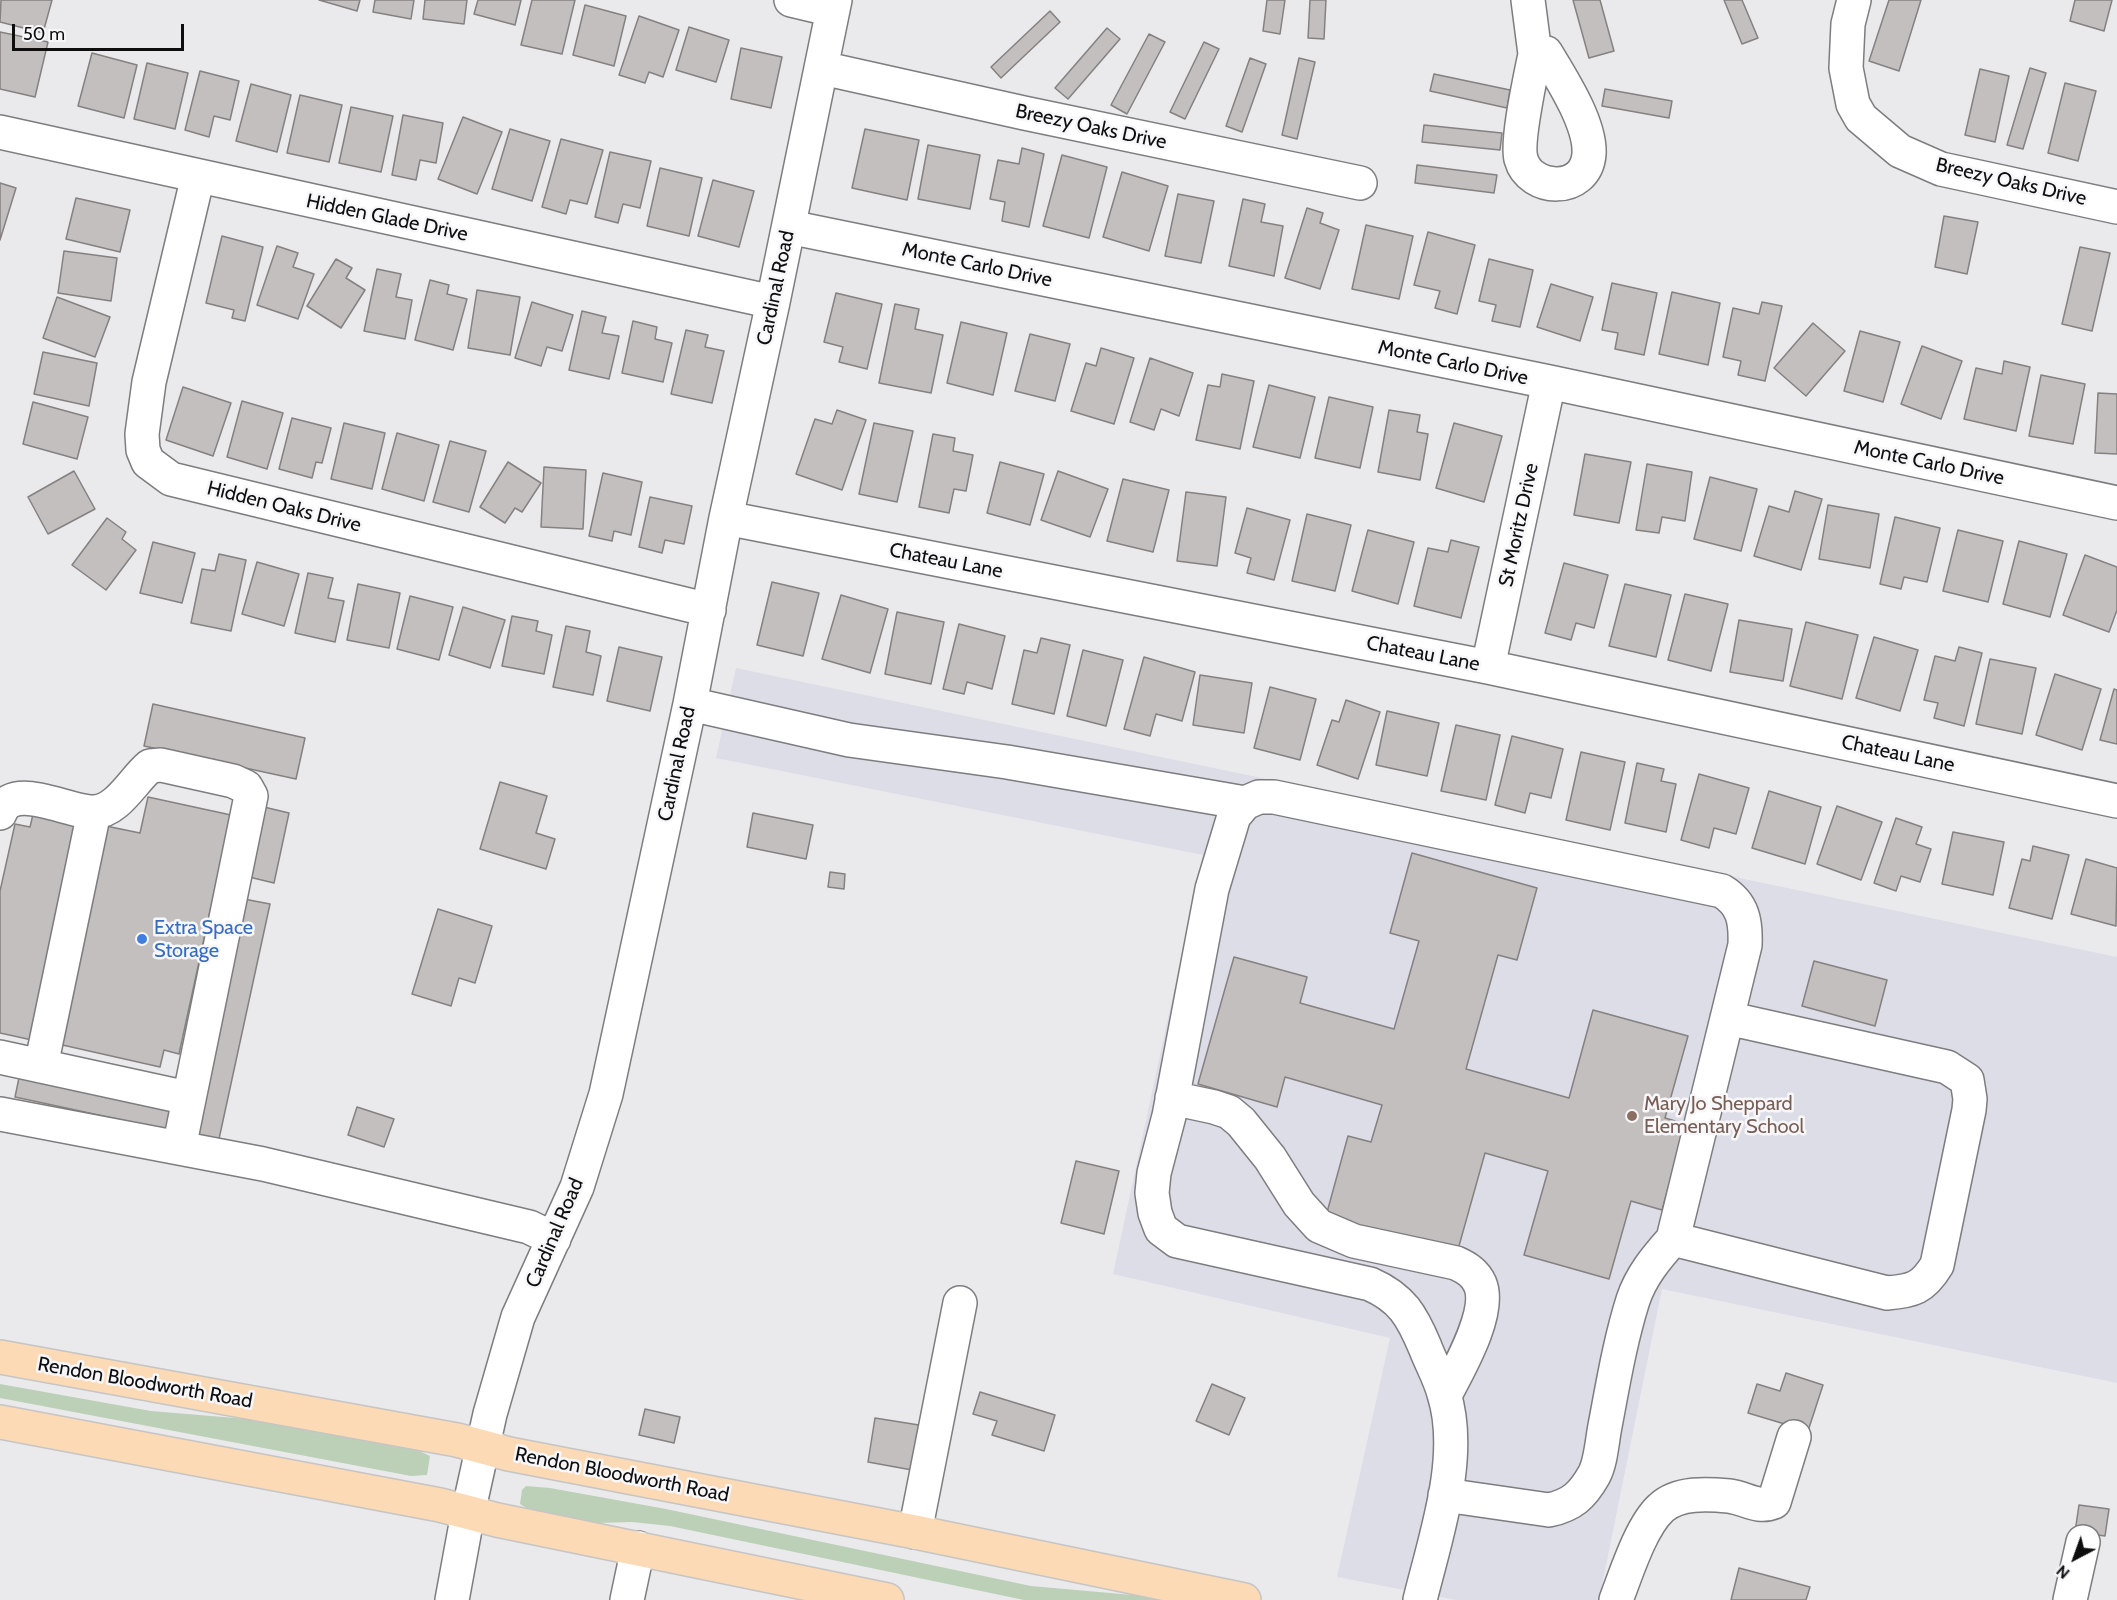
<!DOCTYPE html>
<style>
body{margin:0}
#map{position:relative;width:2117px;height:1600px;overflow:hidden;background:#eaeaed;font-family:Cabin,sans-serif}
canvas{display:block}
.north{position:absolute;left:2045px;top:1528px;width:60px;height:60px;-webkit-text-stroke:4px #f7f7fa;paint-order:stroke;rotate:221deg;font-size:16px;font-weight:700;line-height:24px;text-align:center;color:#0e0e0f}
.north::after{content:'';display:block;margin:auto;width:21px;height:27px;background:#0e0e0f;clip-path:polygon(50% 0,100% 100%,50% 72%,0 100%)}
.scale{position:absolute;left:12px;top:24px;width:172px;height:27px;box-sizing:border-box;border:3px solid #0e0e0f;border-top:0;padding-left:8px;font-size:18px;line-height:21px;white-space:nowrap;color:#0e0e0f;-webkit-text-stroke:4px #f7f7fa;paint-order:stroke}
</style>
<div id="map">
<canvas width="2117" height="1600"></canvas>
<div class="north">N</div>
<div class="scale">50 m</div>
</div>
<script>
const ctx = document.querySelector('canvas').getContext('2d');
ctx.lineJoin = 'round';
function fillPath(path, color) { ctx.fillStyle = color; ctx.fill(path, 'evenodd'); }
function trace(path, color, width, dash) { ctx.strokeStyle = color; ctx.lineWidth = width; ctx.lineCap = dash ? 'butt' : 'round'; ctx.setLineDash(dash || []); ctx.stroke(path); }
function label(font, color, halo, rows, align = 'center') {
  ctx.font = font + ' Cabin,sans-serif'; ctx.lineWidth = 5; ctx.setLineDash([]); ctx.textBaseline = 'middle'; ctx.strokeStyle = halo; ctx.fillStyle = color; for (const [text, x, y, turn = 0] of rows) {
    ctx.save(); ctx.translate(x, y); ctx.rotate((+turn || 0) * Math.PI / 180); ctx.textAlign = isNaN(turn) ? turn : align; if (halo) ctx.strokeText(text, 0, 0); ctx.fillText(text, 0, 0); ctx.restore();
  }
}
fillPath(new Path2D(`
 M736,668L2117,957V1383L1662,1289L1599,1600H1456L1337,1577L1390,1338L1113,1274L1203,855L716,758Z`), '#dddde8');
fillPath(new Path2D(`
 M0,1384L151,1411L259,1420L413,1448L430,1456L427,1475L411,1476L0,1398Z
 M526,1486L550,1488L666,1509L1031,1586L1144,1596L1162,1600H1024L670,1526L632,1522L596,1523L533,1512L520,1504L522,1490Z`), '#bcd0b8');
const building = new Path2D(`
 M1,0H52L43,33L0,22Z
 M319,0H360L357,11Z
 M375,0H414L411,19L373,12Z
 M425,0H467L464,24L423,19Z
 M478,0H521L515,25L474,14Z
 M532,0H575L562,54L521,45Z
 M1267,0H1285L1280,34L1263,31Z
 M1310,0H1326L1324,39L1308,38Z
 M1573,0H1600L1614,51L1589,58Z
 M1724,0H1742L1758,38L1742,44Z
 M1889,0H1921L1899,71L1869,61Z
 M2075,0H2112L2104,31L2070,21Z
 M585,5L626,16L614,66L573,55Z
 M1050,11L1060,22L1001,78L991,67Z
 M639,16L679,30L663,77L649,72L645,83L619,75Z
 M689,27L729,40L716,82L676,70Z
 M1107,28L1120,39L1068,99L1055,88Z
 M0,32L48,42L35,97L0,89Z
 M1149,34L1165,42L1127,114L1111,105Z
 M1204,42L1219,49L1185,119L1170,112Z
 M741,48L782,57L771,108L731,99Z
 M92,53L137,65L124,118L78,106Z
 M1250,58L1266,64L1242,132L1226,126Z
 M1299,58L1315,62L1297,139L1282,135Z
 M147,63L188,73L175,129L134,119Z
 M2030,68L2046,73L2023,149L2007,145Z
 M1980,69L2009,76L1995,142L1965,135Z
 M200,71L239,81L230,120L214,116L209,137L185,130Z
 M1434,74L1510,90L1507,108L1430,91Z
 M2065,83L2096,91L2078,161L2048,153Z
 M251,84L291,95L277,152L236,141Z
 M1605,89L1672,101L1669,118L1602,106Z
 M300,95L342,105L329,162L287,153Z
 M351,107L393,116L381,172L339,163Z
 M403,115L443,123L436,163L420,160L416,180L392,175Z
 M463,117L502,132L477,194L438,179Z
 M1424,125L1502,133L1500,150L1422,142Z
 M510,129L550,141L532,201L492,189Z
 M865,129L919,140L907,200L852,188Z
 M561,139L603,150L587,204L570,200L566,214L542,207Z
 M928,145L980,155L970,209L918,199Z
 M1022,148L1044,154L1029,227L1002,221L1005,202L990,199L998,160L1019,164Z
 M610,152L651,161L640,208L623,204L618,223L595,217Z
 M1062,155L1107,167L1089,238L1043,226Z
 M1417,165L1497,175L1494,193L1415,183Z
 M660,168L702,178L689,236L647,226Z
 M1122,172L1168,186L1149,251L1103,237Z
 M713,180L754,191L739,247L698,236Z
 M0,183L16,188L0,240Z
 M1178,194L1214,201L1201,263L1165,256Z
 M76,198L130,210L120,252L66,239Z
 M1243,199L1265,204L1261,222L1283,226L1274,276L1229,266Z
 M1307,208L1323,213L1320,223L1339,230L1320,289L1285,278Z
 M1944,216L1978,222L1967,274L1935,267Z
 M1366,225L1413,236L1399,299L1352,289Z
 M1428,232L1475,245L1457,314L1435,308L1440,291L1414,285Z
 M222,236L263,247L245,321L232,318L234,310L206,303Z
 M277,246L298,253L293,267L314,274L298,319L257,305Z
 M2080,247L2110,253L2092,331L2062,324Z
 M64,251L117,258L111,301L58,293Z
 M336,259L352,268L346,278L365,290L341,328L307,306Z
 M1489,259L1533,270L1520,327L1492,321L1496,305L1479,301Z
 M377,269L401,274L396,297L412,300L405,339L364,331Z
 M430,280L449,285L447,294L467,299L453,350L415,340Z
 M1612,283L1657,293L1644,355L1615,349L1618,333L1602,330Z
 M1551,284L1593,297L1580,341L1537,327Z
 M477,290L520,297L510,355L468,348Z
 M1672,292L1720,303L1708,365L1659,354Z
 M836,293L882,304L867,369L839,362L843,347L824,342Z
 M57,297L110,317L95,357L43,338Z
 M532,302L573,315L562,351L547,347L541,366L515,358Z
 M1762,302L1782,306L1765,381L1738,375L1741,361L1723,357L1733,308L1759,314Z
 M895,304L919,309L915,329L943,335L931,393L879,383Z
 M582,311L606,317L602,333L619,336L609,379L569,370Z
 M633,321L657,327L655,339L672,343L663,382L622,373Z
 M961,322L1007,333L993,395L947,383Z
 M1813,323L1845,351L1806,396L1774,368Z
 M686,330L708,335L705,347L724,351L712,403L671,394Z
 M1860,331L1900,342L1883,402L1844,391Z
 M1030,334L1070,344L1055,401L1015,391Z
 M1922,346L1962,361L1941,419L1901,404Z
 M1101,348L1134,358L1114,424L1071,411L1086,363L1096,366Z
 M43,352L97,363L89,406L34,394Z
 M1150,358L1193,373L1179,416L1161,409L1154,430L1130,422Z
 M2004,361L2030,367L2016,431L1964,419L1976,368L2002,374Z
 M1222,374L1254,381L1240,449L1196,440L1208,385L1220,387Z
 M2041,375L2085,384L2073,444L2029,436Z
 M1269,385L1315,397L1300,458L1253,447Z
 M183,387L231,403L213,456L166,440Z
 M2098,393L2117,394V454L2095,453Z
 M1329,397L1373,407L1360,468L1315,458Z
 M242,401L283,413L267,469L227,457Z
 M33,402L88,417L77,459L23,444Z
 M837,410L866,420L842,490L796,474L815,419L832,424Z
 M1389,410L1420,415L1417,432L1428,434L1420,480L1378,472Z
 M292,418L331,428L322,463L316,462L312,478L279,469Z
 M344,423L385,433L372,489L331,479Z
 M874,423L913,431L897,502L859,494Z
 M1454,423L1502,436L1484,502L1436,488Z
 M397,433L439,445L424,501L382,489Z
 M933,434L955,438L953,451L973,455L966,491L954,489L949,513L919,507Z
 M450,441L486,451L469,512L433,502Z
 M1585,454L1631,462L1619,523L1574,515Z
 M508,462L541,483L522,512L515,508L505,523L480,507Z
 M1000,462L1044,474L1030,525L987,513Z
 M1647,464L1692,472L1685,521L1662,517L1659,533L1636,530Z
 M544,467L586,470L583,529L541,527Z
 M74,471L95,509L48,534L28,497Z
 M1058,471L1108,489L1090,537L1041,520Z
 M603,473L642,482L631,535L614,531L612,541L589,536Z
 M1710,477L1757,489L1741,551L1694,539Z
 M1123,479L1169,490L1153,552L1107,541Z
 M1795,491L1822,499L1801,570L1754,556L1769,506L1789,512Z
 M1186,492L1226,497L1217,566L1177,561Z
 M650,497L692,506L684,544L665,540L662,553L639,547Z
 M1828,505L1879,514L1870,568L1819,559Z
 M1247,508L1290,520L1274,580L1247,573L1251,558L1235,553Z
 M1307,514L1351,525L1335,591L1292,581Z
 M1895,517L1940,528L1927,582L1904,577L1901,589L1880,584Z
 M107,518L126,532L122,539L136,550L106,590L72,565Z
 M1368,530L1414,542L1398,604L1352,591Z
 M1958,530L2003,541L1988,602L1943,591Z
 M1451,540L1479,547L1461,618L1414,606L1428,548L1448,552Z
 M2019,541L2067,554L2050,617L2003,604Z
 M153,542L195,553L182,603L140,593Z
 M219,554L246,560L231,631L191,623L202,569L215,571Z
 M2085,555L2117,567V610L2109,632L2063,615Z
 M257,562L299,574L284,626L242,614Z
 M1564,563L1608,575L1594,628L1576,623L1571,640L1545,633Z
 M308,573L333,578L328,598L344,601L335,642L295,633Z
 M772,582L819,593L803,656L757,645Z
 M358,584L400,593L389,648L347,640Z
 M1625,584L1671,595L1656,657L1609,646Z
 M1685,594L1728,604L1711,671L1668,660Z
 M841,595L888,609L870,673L822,659Z
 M410,596L453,607L439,660L397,649Z
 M463,607L505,620L490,668L449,655Z
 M897,612L944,622L931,684L885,674Z
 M512,616L538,621L536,631L552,635L544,674L502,666Z
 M1739,620L1792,629L1783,681L1730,672Z
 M1806,622L1858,635L1842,699L1790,686Z
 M959,624L1005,636L992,689L967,682L964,694L943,689Z
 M566,626L590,631L586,652L601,656L593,695L553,687Z
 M1874,637L1918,650L1900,711L1856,698Z
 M1041,638L1070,645L1054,714L1012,704L1024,650L1037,653Z
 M619,647L662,657L650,711L607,701Z
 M1959,647L1982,653L1964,726L1934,718L1938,703L1924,700L1935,656L1955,661Z
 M1083,650L1123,660L1106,726L1067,716Z
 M1144,657L1195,672L1182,721L1156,714L1150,736L1124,729Z
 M1990,659L2036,668L2022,734L1976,724Z
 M2055,674L2101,689L2082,750L2036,735Z
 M1200,675L1252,683L1244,733L1193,725Z
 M1270,687L1316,699L1300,760L1254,748Z
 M2114,689L2117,690V744L2100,740Z
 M1346,700L1380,712L1358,779L1317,765L1332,720L1339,722Z
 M153,704L305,738L296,779L144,746Z
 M1387,711L1439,723L1427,776L1376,765Z
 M1456,725L1500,735L1486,800L1441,791Z
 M1512,736L1563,749L1551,798L1530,793L1525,813L1495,805Z
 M1581,752L1625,762L1610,830L1566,820Z
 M1637,763L1664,769L1661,781L1676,784L1666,832L1625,823Z
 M1699,774L1749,788L1736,834L1714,828L1709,848L1681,840Z
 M500,782L547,796L536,833L555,839L546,869L480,849Z
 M1769,791L1821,807L1805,864L1752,848Z
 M148,797L231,815L179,1054L164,1050L160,1067L58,1044L106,826L140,833Z
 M1837,806L1882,822L1861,880L1817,864Z
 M264,807L289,813L274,883L249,877Z
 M34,810L80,821L32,1040L0,1033V891L15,824L30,827Z
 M753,813L813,825L806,859L747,847Z
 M1896,818L1922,827L1916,844L1931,849L1920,882L1901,876L1896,891L1874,883Z
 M1953,832L2004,842L1993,895L1942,884Z
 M2033,846L2069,855L2052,919L2009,908L2022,859L2030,861Z
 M1412,853L1537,888L1517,960L1498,955L1466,1069L1569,1098L1593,1010L1688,1036L1665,1118L1686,1124L1662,1210L1631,1201L1609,1279L1524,1255L1548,1171L1485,1153L1457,1253L1326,1216L1348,1136L1371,1142L1382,1105L1285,1077L1277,1107L1198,1084L1234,957L1307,977L1300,1003L1394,1029L1419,941L1390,933Z
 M2086,859L2117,868L2116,926L2071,914Z
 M830,872L845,874L844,889L828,887Z
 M244,899L270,904L219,1139L193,1133Z
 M438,909L492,926L475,983L459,978L451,1006L412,994Z
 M1814,961L1887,980L1875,1026L1802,1006Z
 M20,1073L173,1106L168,1130L15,1097Z
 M357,1107L394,1119L384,1147L348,1135Z
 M1076,1161L1119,1171L1104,1234L1061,1223Z
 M1786,1373L1823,1385L1808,1431L1748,1413L1757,1384L1780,1391Z
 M1212,1384L1245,1398L1229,1435L1196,1421Z
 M980,1392L1055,1415L1044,1451L992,1435L997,1421L973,1414Z
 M645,1409L680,1417L674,1443L639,1435Z
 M875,1418L919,1425L912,1470L868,1462Z
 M2079,1505L2109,1509L2105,1536L2075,1532Z
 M1739,1568L1810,1587L1806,1600H1731Z`);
fillPath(building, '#c3bfbf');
trace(building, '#858181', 1.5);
const minor = new Path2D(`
 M791,0L833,10
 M1528,0L1535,54
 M1854,0L1848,24L1846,68L1853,104L1861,118L1900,151L1941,169L2117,207
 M1546,53C1561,78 1591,124 1589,154C1586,194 1530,192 1521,159C1516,141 1531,75 1535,54Z
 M822,68L1024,113L1360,183
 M0,132L773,302
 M198,176L149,382L142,434L143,450L148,462L171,479L709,610
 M789,227L1549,382L2117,503
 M726,518L1488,667L2117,801
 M1488,667L1549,382
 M690,704L849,740L1007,762L1245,803
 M0,813C12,780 69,813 94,812C118,811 133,780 150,766L161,765L233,781L246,787L251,796L179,1148
 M0,1057L188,1098
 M41,1066L94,812
 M1172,1098L1214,1107L1229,1112L1241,1122L1270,1158L1299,1204L1319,1226L1354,1241L1456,1263C1467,1268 1475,1273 1480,1284C1492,1312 1458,1370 1445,1395
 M0,1114L263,1164L529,1227L554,1239
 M1673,1239L1887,1293C1913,1291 1923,1288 1937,1265L1969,1110L1970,1099L1967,1080L1947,1067L1727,1018
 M915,1532L960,1303
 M452,1600L468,1513L490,1414L518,1317L577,1187L606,1094L690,704L726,518L773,302L835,0
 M627,1600L638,1548
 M1420,1600C1435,1538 1464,1457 1444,1394C1440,1378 1431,1363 1425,1347C1412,1316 1402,1298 1370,1284L1177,1241L1161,1229L1155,1213L1152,1193L1154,1173L1169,1116L1212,889L1234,816L1245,803L1259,797H1274L1722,891C1743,904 1746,921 1745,945L1673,1239C1656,1258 1641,1276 1633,1300C1620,1341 1613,1384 1605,1426C1602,1441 1601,1462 1594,1475C1582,1496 1572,1505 1549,1510L1445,1495
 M1616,1600C1626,1574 1641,1526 1661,1508C1678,1492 1708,1494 1729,1496C1746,1498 1757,1509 1774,1502L1794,1437
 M2070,1600L2083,1542`);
const major = new Path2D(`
 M0,1357L457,1440L509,1454L915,1532L1244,1600
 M0,1422L440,1505L497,1520L887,1600`);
trace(minor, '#7d7d80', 36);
trace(major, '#c5c5c5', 36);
trace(minor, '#fff', 33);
trace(major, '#fbdab5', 33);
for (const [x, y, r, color] of [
 [142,939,6,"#3f7fe0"],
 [1632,1116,6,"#8d6e63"]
]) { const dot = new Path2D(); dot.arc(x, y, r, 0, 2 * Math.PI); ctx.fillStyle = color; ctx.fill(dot); trace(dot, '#f7f7fa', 2); }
label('20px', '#0e0e0f', '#f7f7fa', [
 ["Breezy Oaks Drive",1091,127,12],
 ["Breezy Oaks Drive",2011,182,13],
 ["Hidden Glade Drive",387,218,12],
 ["Monte Carlo Drive",977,265,12],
 ["Cardinal Road",776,288,-78],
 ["Monte Carlo Drive",1453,363,12],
 ["Monte Carlo Drive",1929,463,12],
 ["Hidden Oaks Drive",284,507,14],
 ["St Moritz Drive",1519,525,-78],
 ["Chateau Lane",946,561,11],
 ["Chateau Lane",1423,654,11],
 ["Chateau Lane",1898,754,12],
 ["Cardinal Road",677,764,-78],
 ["Cardinal Road",555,1233,-67],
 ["Rendon Bloodworth Road",145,1383,10],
 ["Rendon Bloodworth Road",622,1475,11]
]);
label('20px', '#366cbe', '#f7f7fa', [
 ["Extra Space",154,928],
 ["Storage",154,951]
], 'left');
label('20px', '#785e54', '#f7f7fa', [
 ["Mary Jo Sheppard",1644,1104],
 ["Elementary School",1644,1127]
], 'left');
</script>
